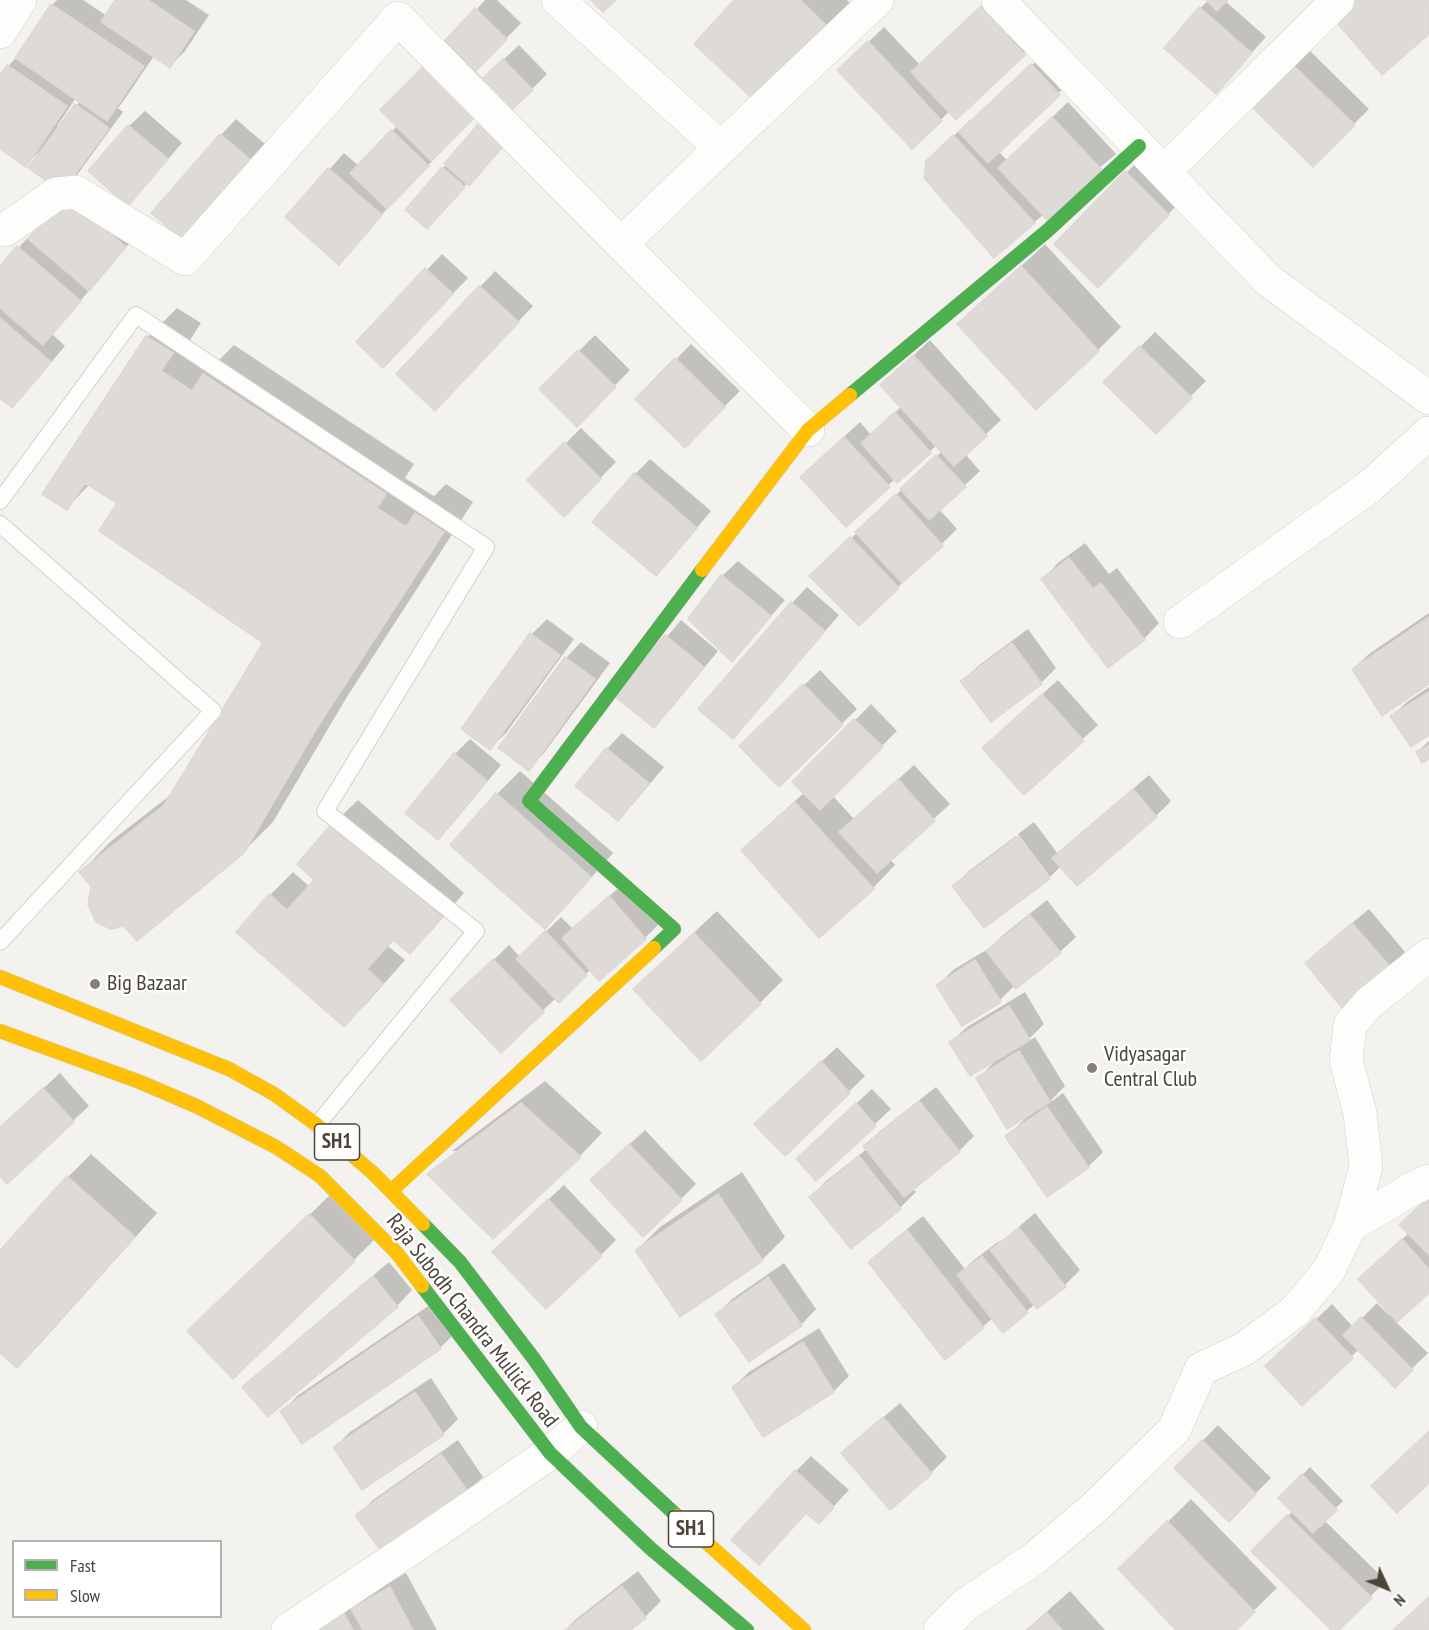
<!DOCTYPE html>
<style>
body{margin:0}
#map{position:relative;width:1429px;height:1630px;overflow:hidden;background:#f4f2ee;font-family:"PT Sans Narrow",sans-serif}
canvas{display:block}
.legend{position:absolute;left:12px;top:1540px;width:210px;height:78px;box-sizing:border-box;background:#fff;border:2px solid #b7b4b0;margin:0;padding:8px 10px;list-style:none;font-size:18px;color:#4b4439}
.legend li{display:flex;align-items:center;gap:12px;height:30px}
.legend b{width:30px;border:2px solid #b7b4b0}
.north{position:absolute;left:1357px;top:1558px;width:60px;height:60px;-webkit-text-stroke:4px #fff;paint-order:stroke;rotate:134deg;font-size:16px;font-weight:700;line-height:24px;text-align:center;color:#4b4439}
.north::after{content:'';display:block;margin:auto;width:21px;height:27px;background:#4b4439;clip-path:polygon(50% 0,100% 100%,50% 72%,0 100%)}
</style>
<div id="map">
<canvas width="1429" height="1630"></canvas>
<ul class="legend">
<li><b style="height:8px;background:#4caf50"></b>Fast</li>
<li><b style="height:8px;background:#ffc107"></b>Slow</li>
</ul>
<div class="north">N</div>
</div>
<script>
const ctx = document.querySelector('canvas').getContext('2d');
ctx.lineJoin = 'round';
function fillPath(path, color) { ctx.fillStyle = color; ctx.fill(path, 'evenodd'); }
function trace(path, color, width, dash) { ctx.strokeStyle = color; ctx.lineWidth = width; ctx.lineCap = dash ? 'butt' : 'round'; ctx.setLineDash(dash || []); ctx.stroke(path); }
function label(font, color, halo, rows, align = 'center') {
  ctx.font = font + ' "PT Sans Narrow",sans-serif'; ctx.lineWidth = 5; ctx.setLineDash([]); ctx.textBaseline = 'middle'; ctx.strokeStyle = halo; ctx.fillStyle = color; for (const [text, x, y, turn = 0] of rows) {
    ctx.save(); ctx.translate(x, y); ctx.rotate((+turn || 0) * Math.PI / 180); ctx.textAlign = isNaN(turn) ? turn : align; if (halo) ctx.strokeText(text, 0, 0); ctx.fillText(text, 0, 0); ctx.restore();
  }
}
fillPath(new Path2D(`
 M57,0H83L107,16L117,0H186L209,15L185,51L170,66L154,56L122,103L118,108L123,112L77,175L62,191L42,149L26,165L0,147V78L8,66L17,57L52,5ZM76,98L80,101L60,128L57,126Z
 M485,0H497L521,23L475,71L483,79L519,45L547,74L532,89L487,103L441,148L443,150L396,198L354,247L339,263L287,217L344,153L359,166L397,126L440,52Z
 M736,0H847L850,3L780,78Z
 M989,0L1040,38L956,118L950,111L912,147L855,55L884,27L920,65Z
 M1209,0H1226L1225,1L1266,37L1216,92L1200,8Z
 M1308,49L1369,109L1313,165L1252,105Z
 M1048,50L1074,78L998,151L1007,160L1068,102L1116,154L994,256L928,161L970,120L971,122Z
 M145,111L182,143L143,188L128,204L129,126Z
 M236,119L273,151L191,245L221,135Z
 M1142,157L1184,198L1098,286L1056,244Z
 M447,164L468,182L435,220L407,209Z
 M67,196L140,231L52,334L65,346L27,391L12,406L0,396V268L33,232L35,233Z
 M1045,244L1121,327L1098,350L959,324Z
 M442,254L468,278L398,350L358,342Z
 M495,271L533,306L450,394L480,287Z
 M177,308L201,323L190,340L219,360L234,345L414,464L405,478L434,496L446,484L473,502L345,700L273,822L243,852L93,885L81,872L110,842L173,793L265,643L119,503L90,484L67,508L148,337Z
 M1155,332L1206,381L1156,431L1105,382Z
 M595,335L630,370L577,424L541,389Z
 M930,340L1001,420L965,454L980,471L939,509L957,529L898,587L812,576L942,451L937,445L897,481L895,479L846,525L818,461L860,422L871,435L902,406L882,385Z
 M691,344L740,391L685,446L637,399Z
 M581,428L616,462L564,515L529,480Z
 M650,459L711,511L671,559L656,574L635,474Z
 M1085,543L1109,574L1117,568L1159,623L1144,639L1043,579L1058,563Z
 M738,561L785,600L747,644L732,659L722,576Z
 M807,587L839,615L748,721L733,737L792,603Z
 M1429,613V682L1353,669L1369,654Z
 M547,619L574,639L506,733L490,748L532,634Z
 M681,620L718,651L669,711L654,726L617,696Z
 M1028,629L1056,668L1041,683L962,682L978,666Z
 M581,642L610,663L544,753L528,769L566,658Z
 M820,670L857,709L779,785L757,730Z
 M1058,680L1098,725L1024,793L1000,732Z
 M1429,687V734L1392,716L1408,701Z
 M871,704L897,731L832,795L854,819L914,765L950,804L890,859L895,865L873,888L743,850L766,827L805,792L794,782Z
 M622,733L664,767L633,804L618,819L607,749Z
 M470,739L501,765L454,822L438,838L455,754Z
 M1429,741V757L1417,752Z
 M520,771L613,853L568,904L545,927L452,845L497,794Z
 M1149,775L1171,801L1156,816L1061,866L1050,877L1018,834L1034,822L1058,854Z
 M358,800L464,893L433,929L410,952L395,939L388,946L405,960L367,1003L344,1025L270,895L293,872L310,887L316,879L335,822Z
 M1016,836L1047,878L954,886L969,871Z
 M625,882L661,922L645,938L591,969L559,1001L556,998L501,1051L452,1000L509,945L520,957L561,917L573,929Z
 M1047,900L1076,937L1060,952L1015,985L1000,1000L938,985L953,970L991,947L1003,935Z
 M1369,909L1405,952L1390,967L1307,964L1322,948Z
 M717,911L783,980L760,1003L658,966Z
 M1025,992L1044,1024L1028,1040L1029,1041L1035,1037L1065,1086L1051,1100L1052,1101L1063,1093L1103,1152L1088,1167L1007,1136L1027,1117L978,1079L997,1059L951,1042L967,1027Z
 M837,1047L865,1076L785,1154L772,1109Z
 M60,1073L89,1106L7,1182L0,1174V1128Z
 M545,1081L602,1133L580,1156L452,1151Z
 M936,1087L974,1136L959,1151L912,1188L916,1192L900,1208L851,1247L811,1197L826,1181L867,1149L865,1146L880,1131Z
 M872,1089L891,1109L816,1179L813,1143Z
 M645,1130L696,1184L681,1199L607,1165Z
 M91,1154L157,1213L40,1344L17,1366L0,1351V1253L68,1177Z
 M742,1172L785,1237L762,1260L637,1250L660,1227Z
 M564,1185L616,1240L601,1255L509,1236Z
 M333,1192L377,1237L354,1260L212,1309Z
 M1429,1198V1291L1395,1321L1428,1353L1395,1385L1359,1349L1303,1404L1283,1351L1332,1304L1353,1327L1377,1303L1389,1315L1391,1313L1376,1264L1409,1233Z
 M1035,1213L1080,1270L1065,1285L1035,1304L1003,1331L993,1318L946,1358L870,1262L885,1247L923,1216L965,1269L974,1260L999,1241L1000,1243Z
 M389,1262L412,1290L397,1306L260,1372Z
 M784,1263L816,1309L801,1325L717,1314L732,1299Z
 M434,1302L455,1333L440,1348L282,1412L297,1396Z
 M819,1328L849,1376L834,1391L763,1435L733,1387L749,1372Z
 M431,1378L458,1419L443,1434L335,1447L350,1432Z
 M900,1403L947,1457L931,1473L890,1508L843,1453L859,1438Z
 M1218,1425L1271,1478L1229,1520L1176,1468Z
 M458,1440L483,1477L468,1492L357,1515L373,1500Z
 M811,1456L849,1490L819,1522L807,1511L796,1471Z
 M1310,1467L1343,1501L1324,1520L1386,1581L1337,1630H1334L1253,1551L1293,1511L1280,1498Z
 M1191,1499L1277,1588L1234,1630H1178L1120,1569Z
 M638,1571L661,1601L645,1617L629,1630H565L575,1620Z
 M406,1573L437,1630H307L359,1597L361,1602L369,1594Z
 M1070,1591L1105,1630H1026Z`), '#0003');
const building = new Path2D(`
 M115,0H148L194,31L170,68L101,22Z
 M591,0H616L603,12Z
 M734,0H800L828,27L757,103L694,44Z
 M1206,0H1228L1217,11Z
 M1354,0H1429V34L1382,75L1333,18Z
 M51,4L144,66L107,121L15,58Z
 M981,6L1025,55L956,120L911,72Z
 M1199,7L1252,53L1216,94L1164,48Z
 M475,8L507,39L467,80L436,50Z
 M868,41L942,121L912,149L837,70Z
 M432,58L483,109L431,161L380,110Z
 M503,59L533,90L501,120L471,89Z
 M1291,63L1355,125L1313,167L1250,105Z
 M1031,64L1060,95L988,163L959,132Z
 M7,65L67,106L26,167L0,149V75Z
 M75,104L109,128L62,192L28,168Z
 M1052,117L1102,170L1048,221L998,168Z
 M480,122L505,144L469,186L444,164Z
 M128,125L168,159L128,206L88,171Z
 M391,130L429,166L387,209L350,173Z
 M220,134L259,167L191,247L151,213Z
 M953,135L1035,223L994,258L924,178L926,161Z
 M442,167L465,187L427,229L405,210Z
 M328,168L382,215L339,265L285,217Z
 M1125,171L1169,215L1098,288L1054,244Z
 M66,195L126,247L89,291L28,239Z
 M17,246L81,301L43,345L0,308V266Z
 M1021,266L1099,351L1036,410L957,324Z
 M425,268L453,294L383,368L356,342Z
 M479,286L519,322L435,411L396,374Z
 M0,318L51,362L12,408L0,398Z
 M146,336L173,353L161,371L192,391L203,374L386,494L377,508L406,527L415,513L444,532L315,731L244,853L137,941L124,926L111,929L96,922L88,905L91,886L79,872L164,805L263,643L99,531L117,503L85,483L67,510L42,494Z
 M1139,346L1192,398L1156,434L1103,382Z
 M578,350L616,387L577,427L539,389Z
 M913,355L987,436L954,466L880,385Z
 M675,358L725,407L685,448L635,399Z
 M895,412L931,453L897,483L861,443Z
 M844,437L890,487L846,527L800,477Z
 M564,442L601,479L564,517L527,480Z
 M936,455L966,487L929,520L900,489Z
 M634,473L697,528L656,576L592,522Z
 M896,494L943,546L902,583L855,532Z
 M850,537L899,588L859,626L809,576Z
 M1069,558L1093,589L1101,583L1145,640L1108,668L1041,579Z
 M721,575L771,616L732,662L688,619Z
 M791,602L825,631L733,739L698,709Z
 M1429,617V684L1382,716L1352,669Z
 M530,633L560,655L490,750L461,729Z
 M665,635L704,667L654,728L614,696Z
 M1012,643L1042,684L991,722L960,681Z
 M565,657L595,679L529,771L498,748Z
 M803,684L843,725L779,787L739,746Z
 M1429,692V735L1411,747L1390,716Z
 M1042,694L1084,741L1024,795L982,748Z
 M854,719L883,747L820,810L792,782Z
 M1429,745V759L1422,763L1416,752Z
 M606,748L649,783L618,821L575,786Z
 M454,753L487,781L438,840L405,813Z
 M898,779L935,821L877,873L839,832Z
 M1133,789L1157,817L1077,886L1052,858Z
 M496,793L591,877L545,929L450,845Z
 M795,802L874,889L819,938L741,850Z
 M334,821L442,917L410,954L393,940L367,969L383,983L344,1027L236,932L269,894L287,910L314,880L297,864Z
 M1018,836L1050,879L984,928L952,886Z
 M609,896L646,939L599,981L562,938Z
 M1030,915L1061,953L1016,989L986,951Z
 M1352,923L1391,968L1343,1009L1305,963Z
 M545,931L587,975L559,1003L516,959Z
 M694,933L761,1004L701,1061L633,989Z
 M493,959L544,1012L501,1053L450,1000Z
 M975,960L1001,1002L962,1026L936,985Z
 M1009,1006L1030,1040L970,1076L949,1042Z
 M1019,1051L1050,1102L1007,1129L976,1078Z
 M821,1061L850,1093L785,1156L754,1124Z
 M43,1088L74,1122L7,1184L0,1176V1127Z
 M919,1101L960,1152L904,1197L863,1146Z
 M521,1103L581,1157L493,1239L427,1174Z
 M856,1103L876,1126L816,1181L796,1159Z
 M1047,1107L1089,1168L1047,1197L1005,1136Z
 M629,1144L682,1200L643,1237L590,1180Z
 M859,1156L901,1209L851,1249L809,1197Z
 M67,1176L135,1237L17,1368L0,1353V1250Z
 M718,1194L763,1261L680,1317L635,1250Z
 M1429,1196V1255L1399,1225Z
 M548,1199L602,1256L546,1309L492,1252Z
 M309,1214L355,1261L233,1379L187,1331Z
 M1019,1228L1066,1287L1037,1309L990,1250Z
 M907,1230L984,1328L945,1360L868,1262Z
 M1402,1239L1429,1269V1293L1397,1322L1358,1279Z
 M982,1256L1028,1313L1003,1333L957,1275Z
 M373,1276L398,1307L268,1417L242,1387Z
 M768,1277L802,1326L749,1362L715,1314Z
 M418,1316L441,1349L302,1444L280,1411Z
 M1361,1317L1413,1370L1395,1388L1343,1335Z
 M1315,1318L1353,1358L1302,1406L1265,1366Z
 M803,1342L834,1392L763,1437L732,1387Z
 M415,1392L444,1435L362,1490L333,1447Z
 M883,1417L932,1474L890,1510L841,1453Z
 M1429,1431V1483L1397,1513L1371,1486Z
 M1202,1440L1256,1494L1229,1522L1174,1468Z
 M441,1454L469,1493L383,1554L355,1515Z
 M795,1470L834,1507L819,1524L806,1513L759,1565L731,1540Z
 M1302,1474L1337,1510L1313,1533L1278,1498Z
 M1287,1515L1372,1598L1339,1630H1331L1251,1551Z
 M1167,1521L1255,1612L1236,1630H1176L1118,1569Z
 M622,1586L646,1618L631,1630H565Z
 M390,1587L413,1630H363L351,1609Z
 M1429,1597V1630H1393Z
 M343,1611L353,1630H309Z
 M1047,1613L1062,1630H1027Z`);
fillPath(building, '#dedbd6');
trace(building, '#dcd9d4', 1.5);
const lane = new Path2D(`
 M0,501L136,315L486,547L325,811L476,931L317,1125
 M0,524L213,711L0,942`);
const street = new Path2D(`
 M558,0L721,148L877,0
 M998,0L1268,280L1429,398
 M0,32L20,0
 M1164,172L1338,0
 M5,230L56,194L76,192L185,259L398,18L621,244L808,430
 M621,244L721,148
 M1180,622L1369,487L1429,433
 M1350,1226L1410,1190L1429,1181
 M288,1630L422,1541L550,1453L581,1427
 M940,1630L965,1605L1035,1558L1094,1508L1174,1430L1201,1369L1244,1349L1295,1311L1329,1270L1350,1226L1366,1167L1360,1113L1346,1060L1350,1025L1369,1003L1429,955`);
const fast = new Path2D(`
 M850,395L1047,231L1139,146
 M654,948L674,929L529,801L702,570
 M423,1224L460,1262L534,1359L581,1427L677,1516
 M422,1286L550,1453L650,1548L747,1630`);
const slow = new Path2D(`
 M702,570L808,430L850,395
 M0,977L229,1069L274,1094L317,1125L373,1173L423,1224
 M0,1031L140,1082L196,1106L276,1147L320,1176L396,1252L422,1286
 M391,1191L654,948
 M677,1516L804,1630`);
trace(lane, '#d2d0cb', 18);
trace(street, '#d2d0cb', 34);
trace(fast, '#d3cfc5', 15);
trace(slow, '#d3cfc5', 15);
trace(lane, '#fdfdfc', 16);
trace(street, '#fdfdfc', 33);
trace(fast, '#4caf50', 14);
trace(slow, '#ffc107', 14);
for (const [x, y, r, color] of [
 [95,984,6,"#868178"],
 [1092,1068,6,"#868178"]
]) { const dot = new Path2D(); dot.arc(x, y, r, 0, 2 * Math.PI); ctx.fillStyle = color; ctx.fill(dot); trace(dot, '#fff', 2); }
for (const [x, y, w] of [
 [337,1142,45],
 [691,1529,45]
]) { const box = new Path2D(); box.roundRect(x - w / 2, y - 18, w, 36, 4.5); ctx.fillStyle = '#fff'; ctx.fill(box); trace(box, '#4b4439', 1.5); }
label('bold 21px', '#4b4439', null, [
 ["SH1",337,1142],
 ["SH1",691,1529]
]);
label('22px', '#4b4439', '#fff', [
 ["Big Bazaar",107,984],
 ["Vidyasagar",1104,1055],
 ["Central Club",1104,1080]
], 'left');
label('22px', '#4b4439', '#fff', [
 ["Raja Subodh Chandra Mullick Road",472,1321,52]
]);
</script>
